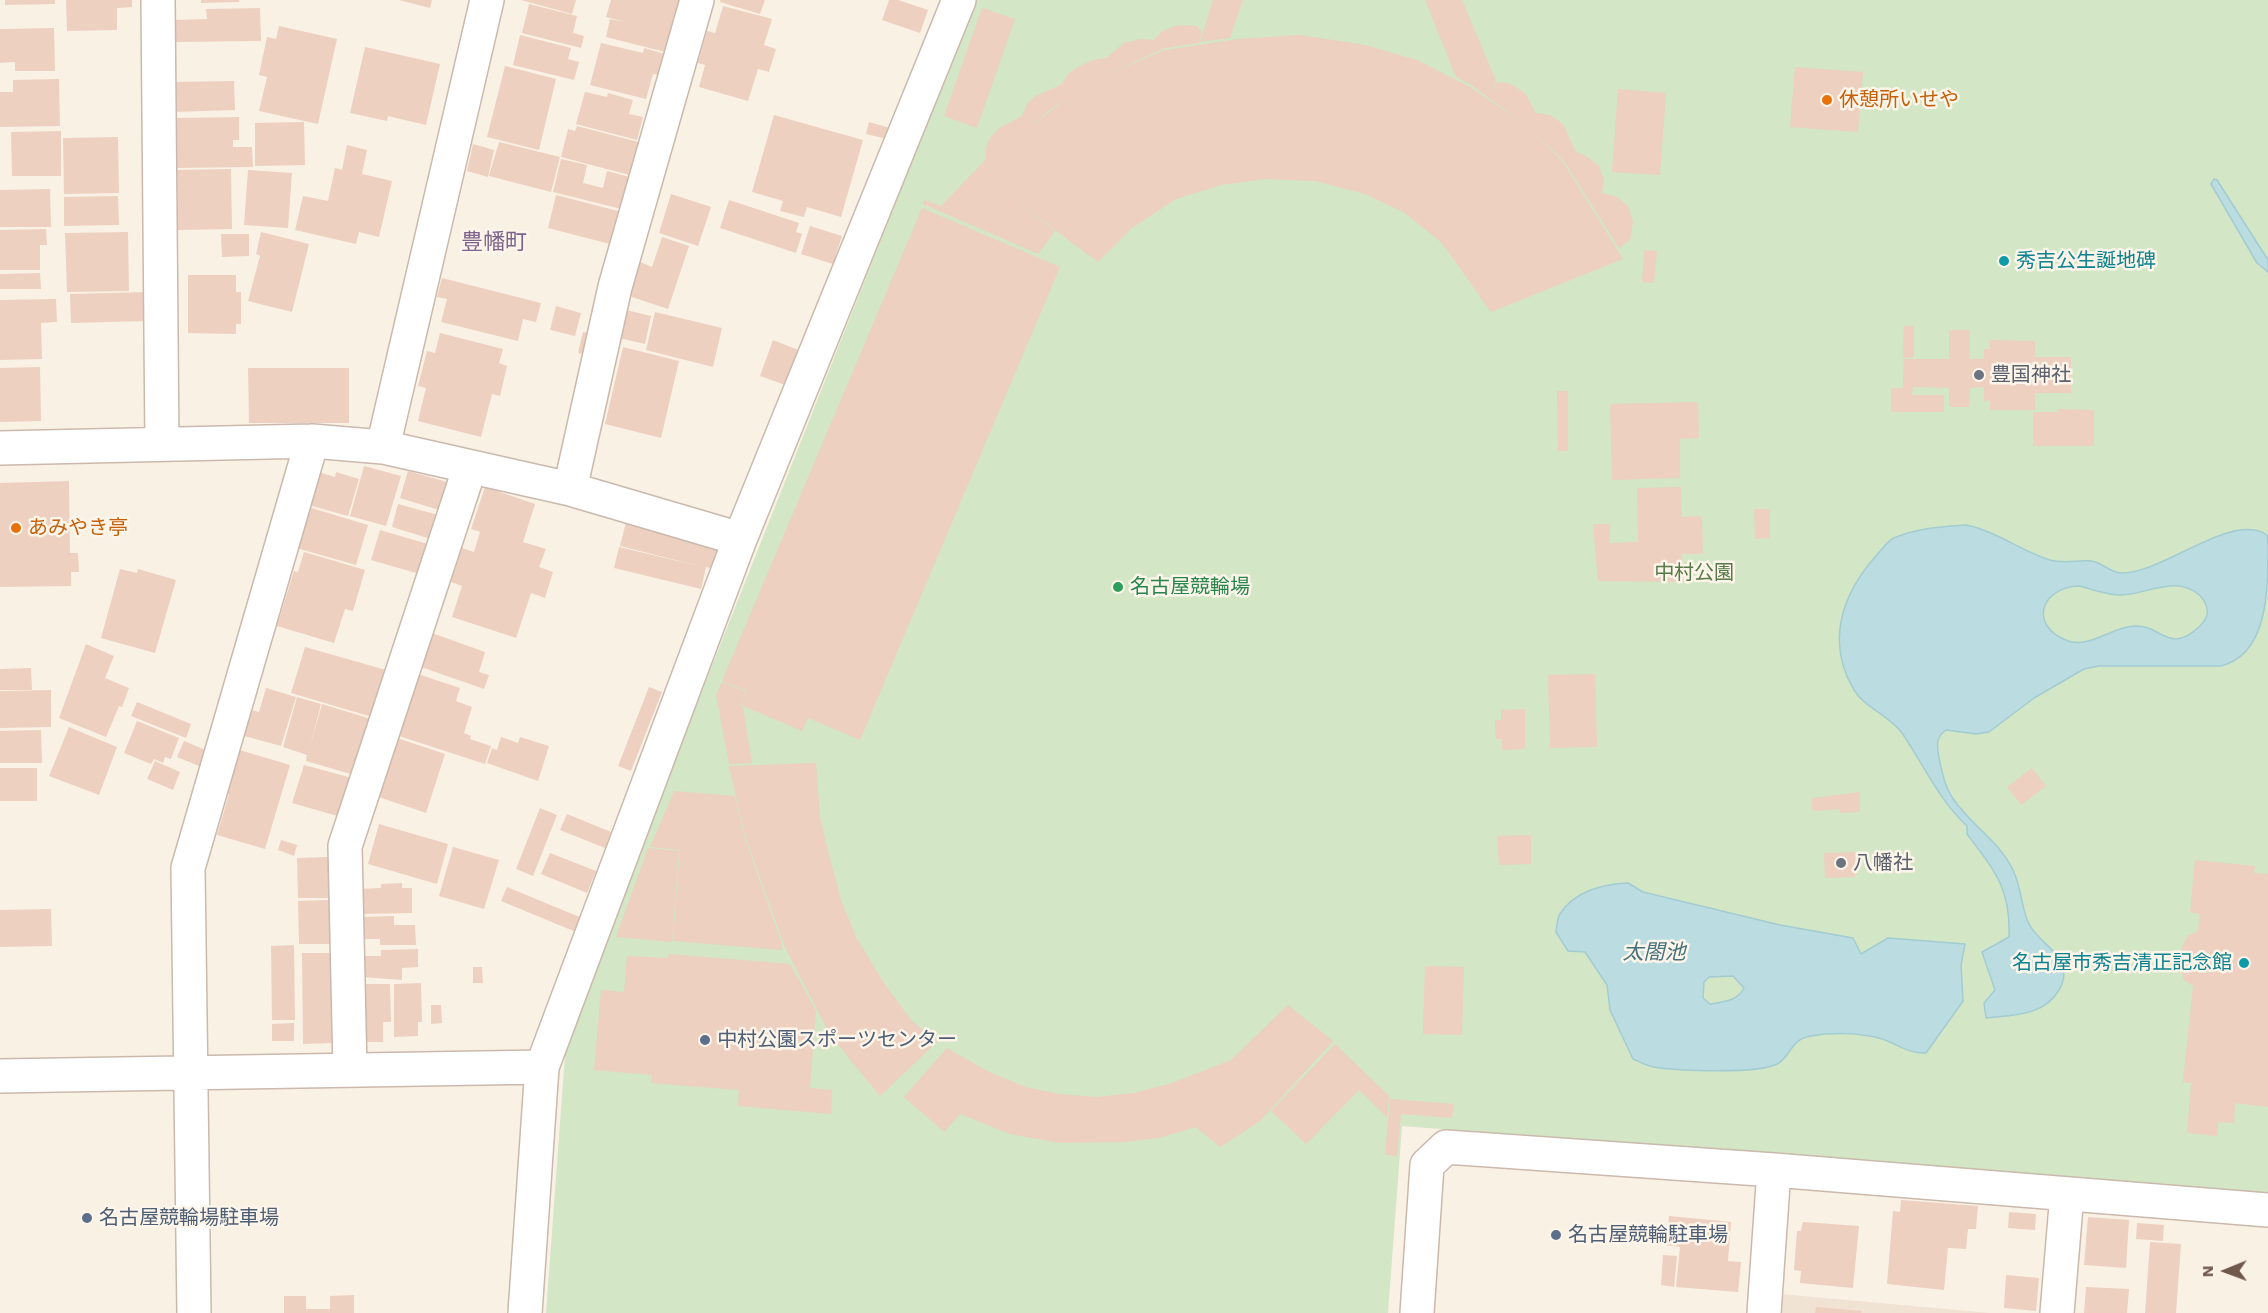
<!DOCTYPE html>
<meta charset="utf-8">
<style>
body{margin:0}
#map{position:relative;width:2268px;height:1313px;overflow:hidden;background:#faf1e5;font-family:"Work Sans",sans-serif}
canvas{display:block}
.north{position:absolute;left:2196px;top:1241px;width:60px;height:60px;-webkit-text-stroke:4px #fdf5ea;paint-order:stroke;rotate:269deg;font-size:16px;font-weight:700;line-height:24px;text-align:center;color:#70594c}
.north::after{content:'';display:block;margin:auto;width:21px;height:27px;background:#70594c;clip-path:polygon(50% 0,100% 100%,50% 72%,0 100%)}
</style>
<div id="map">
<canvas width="2268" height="1313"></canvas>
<div class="north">N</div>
</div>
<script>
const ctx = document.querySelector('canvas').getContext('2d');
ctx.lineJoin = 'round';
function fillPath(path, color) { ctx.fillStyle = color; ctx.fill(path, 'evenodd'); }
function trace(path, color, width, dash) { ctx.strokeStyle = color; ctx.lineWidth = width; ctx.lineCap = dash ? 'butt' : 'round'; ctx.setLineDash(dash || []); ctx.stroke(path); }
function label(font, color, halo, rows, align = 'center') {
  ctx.font = font + ' "Work Sans","Noto Sans JP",sans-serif'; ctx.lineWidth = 5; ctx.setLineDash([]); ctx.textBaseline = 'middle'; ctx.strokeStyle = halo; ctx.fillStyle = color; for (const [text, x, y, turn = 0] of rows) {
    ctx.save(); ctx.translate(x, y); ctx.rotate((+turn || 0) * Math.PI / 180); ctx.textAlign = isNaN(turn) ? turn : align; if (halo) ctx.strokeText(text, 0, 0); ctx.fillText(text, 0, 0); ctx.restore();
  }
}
fillPath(new Path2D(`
 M1781,1294L1991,1313H1780Z`), '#f1e3d4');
fillPath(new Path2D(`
 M976,0H2268V1193L1402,1126L1388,1313H546L566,1042L598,953Z`), '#d3e6c5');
const water = new Path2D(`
 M2214,179L2217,180L2268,260V272L2257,263L2211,184Z
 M1966,525C1996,531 2021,551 2050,560C2064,564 2078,560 2091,561C2102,562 2109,572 2121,573C2163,574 2231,511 2267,535L2268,545C2268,591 2268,654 2221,666H2099L2084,669L2034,698L1989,732L1976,734L1946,730C1935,738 1937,745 1939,758C1942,772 1945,788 1954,800C1971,825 2000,842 2013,870C2021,886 2021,906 2028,922C2035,938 2052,946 2060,960C2066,971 2065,980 2059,990C2044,1016 2013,1015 1986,1018L1984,1003L1995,990L1982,952L2009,937C2011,889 1995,871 1967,834V826C1938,799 1924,765 1902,733C1890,716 1865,708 1854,690C1826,643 1841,596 1875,557C1881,551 1887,541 1894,538C1917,528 1942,527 1966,525ZM2080,586C2093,590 2107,595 2120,595C2140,595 2159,584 2179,586C2199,588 2218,609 2200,626C2169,656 2161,624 2134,626C2112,627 2090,648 2068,641C2028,626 2040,587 2080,586Z
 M1628,883L1643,892L1780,925L1853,938L1861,954L1888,938L1965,944L1961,965L1963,1001L1926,1053C1908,1054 1896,1043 1879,1038C1860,1033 1831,1032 1811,1036C1790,1039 1792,1056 1777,1064C1758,1074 1678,1071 1654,1067C1647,1066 1640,1062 1633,1059L1610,1010L1607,985L1585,952L1568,951L1556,932C1557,927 1557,918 1560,914C1574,891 1604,884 1628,883ZM1733,976L1744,988C1738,1001 1723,1002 1710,1004L1703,998L1704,982L1709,977Z`);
fillPath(water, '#bbdde2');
trace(water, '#a2ccd2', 1.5);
fillPath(new Path2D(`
 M5,0H55V4L5,5Z
 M66,0H132V7L117,8V30L67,31Z
 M201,0H239V2L201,3Z
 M399,0H432L430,8Z
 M521,0H576L572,14Z
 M611,0H683L673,54L606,37L610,19L626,22L606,17Z
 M720,0H765L760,14L720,2Z
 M889,0H898L928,10L920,33L882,20Z
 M1213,0H1243L1230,38L1200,42Z
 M1425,0H1462L1496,81L1490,93L1497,82L1511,84L1525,93L1536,113L1550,115L1563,124L1576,152L1588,157L1599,166L1604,180L1602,193L1617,197L1628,206L1633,222L1630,240L1619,248L1564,161L1529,128L1563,162L1623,259L1491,312L1442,243L1405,213L1365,194L1315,181L1265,179L1221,185L1176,199L1132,228L1098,262L1007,194L1055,231L1038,254L923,204L924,200L941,206L986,159V148L990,138L999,128L1022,116L1027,104L1034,97L1062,84L1068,74L1078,67L1093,60L1106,58L1124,43L1140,39L1154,40L1162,31L1178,25L1197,26L1202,32L1199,43L1165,48L1106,75L1165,50L1238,39L1300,35L1365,45L1417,60L1470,87L1523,123L1471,85L1456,77ZM1066,100L1050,111L1031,127L1049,110Z
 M529,4L577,16L573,33L584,36L581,48L522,33Z
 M723,6L772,19L764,45L776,49L769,72L758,69L748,101L699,87L705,65L698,63L707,31L715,33Z
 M260,8L261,41L175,42L174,20L207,19L206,9Z
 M982,8L1015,19L977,128L944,116Z
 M279,26L337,39L318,124L259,111L267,77L259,75L267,37L276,39Z
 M54,28L55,71H15V62L0,63V29Z
 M520,35L571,48L568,59L579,62L574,80L513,65Z
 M601,43L643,53L644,48L665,54L660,75L653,74L646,99L590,85Z
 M365,47L440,64L426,125L388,116L387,121L350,113Z
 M505,66L556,79L539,150L487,137Z
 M1795,67L1863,72L1858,132L1790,127Z
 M59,79L60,126L0,127V92H13V80Z
 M234,81L235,110L174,112V82Z
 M1618,89L1666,93L1660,175L1612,172Z
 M585,92L607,97L608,93L633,100L629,114L643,117L637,140L576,124Z
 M774,115L863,140L841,217L807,207L804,217L780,211L783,201L752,192Z
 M239,117V140H233V147H252L253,167L177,168L176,118Z
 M304,122L305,165L255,166V123Z
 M869,122L890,128L887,139L866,134Z
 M577,126L646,144L637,177L561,157L568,129L575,131Z
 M61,131V176H12L11,132Z
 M118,137L119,193L64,194L63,138Z
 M499,142L560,157L551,192L489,176Z
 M473,144L494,150L488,177L467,171Z
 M347,145L367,150L362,174L392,181L379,237L359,232L356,244L295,230L303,196L328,201L335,168L342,170Z
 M561,159L587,165L583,183L603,188L607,171L637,179L629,211L553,192Z
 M231,169L232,229L178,230L177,170Z
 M248,170L292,173L288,228L244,225Z
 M50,189L51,227H0V190Z
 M671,194L711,207L698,246L659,233Z
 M556,195L618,211L610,244L548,228Z
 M118,196L119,225L64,226V197Z
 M729,200L799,223L796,232L802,234L796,253L720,228Z
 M922,208L1060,267L860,740L808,718L802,731L741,705L747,691L722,681Z
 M810,226L842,236L833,264L801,254Z
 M46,229L47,245H40V270H0V230Z
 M128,232L129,291L67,292L65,233Z
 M261,232L309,244L292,312L248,301L260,256L256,254Z
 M221,234H249V256L222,257Z
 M662,237L689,246L668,309L629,296L640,262L652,267Z
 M1644,250L1657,251L1654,283L1642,282Z
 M40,273L41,289H0V274Z
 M188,275H236V292H241V324H236V334L188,333Z
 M442,278L541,303L536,322L523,319L518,341L441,322L447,299L437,297Z
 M147,292V321L71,323L70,294Z
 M56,299L57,322L41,323L42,359L0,360V300Z
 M556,306L581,313L575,336L550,330Z
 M626,310L651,316L645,344L619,338Z
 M655,312L722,328L713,367L646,350Z
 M1904,326H1914V357L1903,358Z
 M1949,330H1970V359H1984V349H1990V340L2035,341V357H2071V393H2035V410H1990V400L1984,401V387L1970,388L1969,407H1949V388L1913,387L1912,395H1944V412H1891V388H1903L1904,359H1949Z
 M583,332L592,334L586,355L578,353Z
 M440,333L503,349L499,363L507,366L500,396L492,394L481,437L418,421L426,388L418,386L427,351L435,353Z
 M773,340L801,351L788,386L760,376Z
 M623,347L679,361L661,438L605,424Z
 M40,367L41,421L0,422V368Z
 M248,368H349V423H249Z
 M1557,391H1568V451H1558Z
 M1698,402L1699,438L1680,439V478L1612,480L1610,404Z
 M2058,409L2094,410V446H2033V412H2058Z
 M364,466L401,476L386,526L350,516Z
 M315,471L335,477L336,472L359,479L348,516L305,504Z
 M408,471L447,482L439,510L400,498Z
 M69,481L70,553H78L79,572H71V586L0,587V483Z
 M485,487L535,504L523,542L546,549L539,567L553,572L545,598L531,593L516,638L452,617L462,586L451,582L462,548L474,552L480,532L471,529Z
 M1681,487L1682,517L1702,516L1703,554H1682L1683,582L1598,581L1593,524H1610V543L1638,542L1637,488Z
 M398,504L438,515L434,540L392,527Z
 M305,506L368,525L356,565L293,547Z
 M1754,509H1770V538L1755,539Z
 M627,518L718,550L714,569L706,567L701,589L614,568L619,547L703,567L620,546Z
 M380,530L431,545L423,575L371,560Z
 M304,552L365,570L353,611L345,609L334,643L277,626L294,571L298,572Z
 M120,569L137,573L138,569L176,580L155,653L101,638Z
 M432,633L485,652L479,672L489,675L484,689L421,667Z
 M86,644L114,656L105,678L129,688L122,707L119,706L106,737L59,718Z
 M305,647L386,670L372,717L291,693Z
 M31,668L32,690H0V669Z
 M418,674L460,688L456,701L472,707L464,733L471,736L470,739L491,746L485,764L399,736Z
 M1595,674L1597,747L1550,748L1548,675Z
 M722,682L746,692L740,706L743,707L752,763L729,764L716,695Z
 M649,687L662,692L631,771L618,766Z
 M266,688L296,697L281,746L237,734L244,708L259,712Z
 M51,690V727L0,728V691Z
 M297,697L321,704L310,747L322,704L371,719L354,775L306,761L307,755L283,747Z
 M137,702L191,724L186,738L131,716Z
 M1525,709V749L1502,750V739H1496L1495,720H1501V710Z
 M137,721L179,738L171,759L165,757L163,763L154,759L151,764L124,753Z
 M69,727L117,747L99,795L49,776Z
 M41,730L42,763H0V731Z
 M501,737L518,743L520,737L549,746L538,781L487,763L492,748L497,750Z
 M397,738L445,754L426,813L373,795Z
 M184,741L210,752L204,768L177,757Z
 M236,749L290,765L265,849L217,835L229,794L223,792Z
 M155,761L180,772L173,790L147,779Z
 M816,763L820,817L829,855L841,900L856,937L884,983L911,1020L937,1042L880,1096L830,1035L785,947L745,836L729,766Z
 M304,765L352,778L341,817L292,803Z
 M0,768H37V801H0Z
 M2032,768L2046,786L2021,805L2007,787Z
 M674,791L735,796L744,836L782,944V950L673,941L680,850L650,847Z
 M1860,792V812L1840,813V809L1812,811V798Z
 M540,808L557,815L533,876L516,869Z
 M567,814L611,832L605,848L560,830Z
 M379,824L448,844L437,884L368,864Z
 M1531,835V864L1499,865L1497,836Z
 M281,840L297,845L294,856L278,850Z
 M453,847L499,860L484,909L439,896Z
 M648,848L679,851L672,942L616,937Z
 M1855,852V877L1825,878L1824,853Z
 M550,853L596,871L587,893L541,874Z
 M328,857L329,898H298L297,858Z
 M2195,860L2255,866L2254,873L2268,874V1107L2235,1103L2234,1123L2218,1122L2217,1136L2187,1133L2191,1083L2183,1082L2193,986L2184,980L2179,964L2181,949L2188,936L2198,931L2200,914L2190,912Z
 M402,883V888H412V913L360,914L359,889L381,888V884Z
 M507,887L582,918L576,932L501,901Z
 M329,900L330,944H299L298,901Z
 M51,909L52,946L0,947V910Z
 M394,916V925H415L416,945H380V939H360V917Z
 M294,945L295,1020H272L271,946Z
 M418,949V967L402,968V980L362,977V956H381V950Z
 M302,953H330L332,1043L303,1044Z
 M669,954L790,964L816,1011L810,1088L832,1090L831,1114L738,1106L739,1090L651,1083L652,1075L594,1070L601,990L624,992L627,956L668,958Z
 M1425,966L1464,967L1462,1035L1423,1034Z
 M473,967H482L483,983H473Z
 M421,983L422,1022H418V1036L394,1037V984Z
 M359,984H390L391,1022H383V1042H360Z
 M431,1005H441L442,1023L431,1024Z
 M1288,1005L1333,1041L1260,1121L1220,1147L1196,1127L1158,1138L1126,1142L1060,1143L1010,1134L960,1114L944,1132L904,1097L947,1048L989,1072L1026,1087L1059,1094L1097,1097L1134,1093L1172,1083L1231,1060Z
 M294,1023V1041H272V1024Z
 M1335,1044L1389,1096L1387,1117L1359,1090L1306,1144L1271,1111Z
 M1390,1099L1454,1104L1452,1118L1401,1114L1397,1156L1385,1155Z
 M1901,1200L1978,1206L1976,1229H1968L1966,1249L1948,1248L1944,1290L1887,1284L1893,1211L1900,1212Z
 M2009,1212L2036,1214L2035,1230L2008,1228Z
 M1669,1216L1731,1222L1728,1261L1741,1262L1738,1292L1676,1287L1680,1247L1666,1245Z
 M2088,1217L2129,1220L2126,1268L2084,1265Z
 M1803,1222L1859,1226L1853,1288L1800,1283L1801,1271L1794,1270L1797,1231H1801Z
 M2137,1223L2164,1225L2163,1241L2136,1239Z
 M2150,1242L2181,1244L2176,1313H2145Z
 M1663,1255L1677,1256L1674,1287L1661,1285Z
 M2006,1275L2039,1278L2036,1311L2004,1308Z
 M2086,1287L2129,1289L2127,1313H2084Z
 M354,1295V1313H284V1296H306V1309H330V1296Z
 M1816,1307L1862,1311L1861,1313H1815Z`), '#edd0bf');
const minor = new Path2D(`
 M158,0L162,444
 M383,447L487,0
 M0,448L312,441L383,447L570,489L740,539
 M570,489L615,287L697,0
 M350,1070L345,846L470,467
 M0,1076L542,1067
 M194,1313L188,868L312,441
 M525,1313L542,1067L740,539L959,0
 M1417,1313L1427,1165L1446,1147L1774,1170L2268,1210
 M1764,1313L1774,1170
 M2057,1313L2067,1194`);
trace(minor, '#cab9ac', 36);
trace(minor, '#fff', 33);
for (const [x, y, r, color] of [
 [1827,100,6,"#e8710a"],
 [2004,261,6,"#0f9aa8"],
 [1979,375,6,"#6b7280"],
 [16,528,6,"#e8710a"],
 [1118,587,6,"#2e9e5b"],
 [1841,863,6,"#6b7280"],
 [2244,963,6,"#0f9aa8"],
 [705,1040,6,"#5c6f8a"],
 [87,1218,6,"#5c6f8a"],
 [1556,1235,6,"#5c6f8a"]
]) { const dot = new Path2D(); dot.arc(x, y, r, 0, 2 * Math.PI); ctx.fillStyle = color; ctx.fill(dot); trace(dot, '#fdf5ea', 2); }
label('20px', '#c56008', '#fdf5ea', [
 ["休憩所いせや",1839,100],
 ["あみやき亭",28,528]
], 'left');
label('20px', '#0d838f', '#fdf5ea', [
 ["秀吉公生誕地碑",2016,261],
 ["名古屋市秀吉清正記念館",2232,963,"right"]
], 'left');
label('20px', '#5b616d', '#fdf5ea', [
 ["豊国神社",1991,375],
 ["八幡社",1853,863]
], 'left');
label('20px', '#587a48', '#fdf5ea', [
 ["中村公園",1694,573]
]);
label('20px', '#27864d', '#fdf5ea', [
 ["名古屋競輪場",1130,587]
], 'left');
label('20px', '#4e5e75', '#fdf5ea', [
 ["中村公園スポーツセンター",717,1040],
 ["名古屋競輪場駐車場",99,1218],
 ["名古屋競輪駐車場",1568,1235]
], 'left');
label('italic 21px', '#45737b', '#fdf5ea', [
 ["太閤池",1654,953]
]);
label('22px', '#7e648c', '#fdf5ea', [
 ["豊幡町",494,243]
]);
</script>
